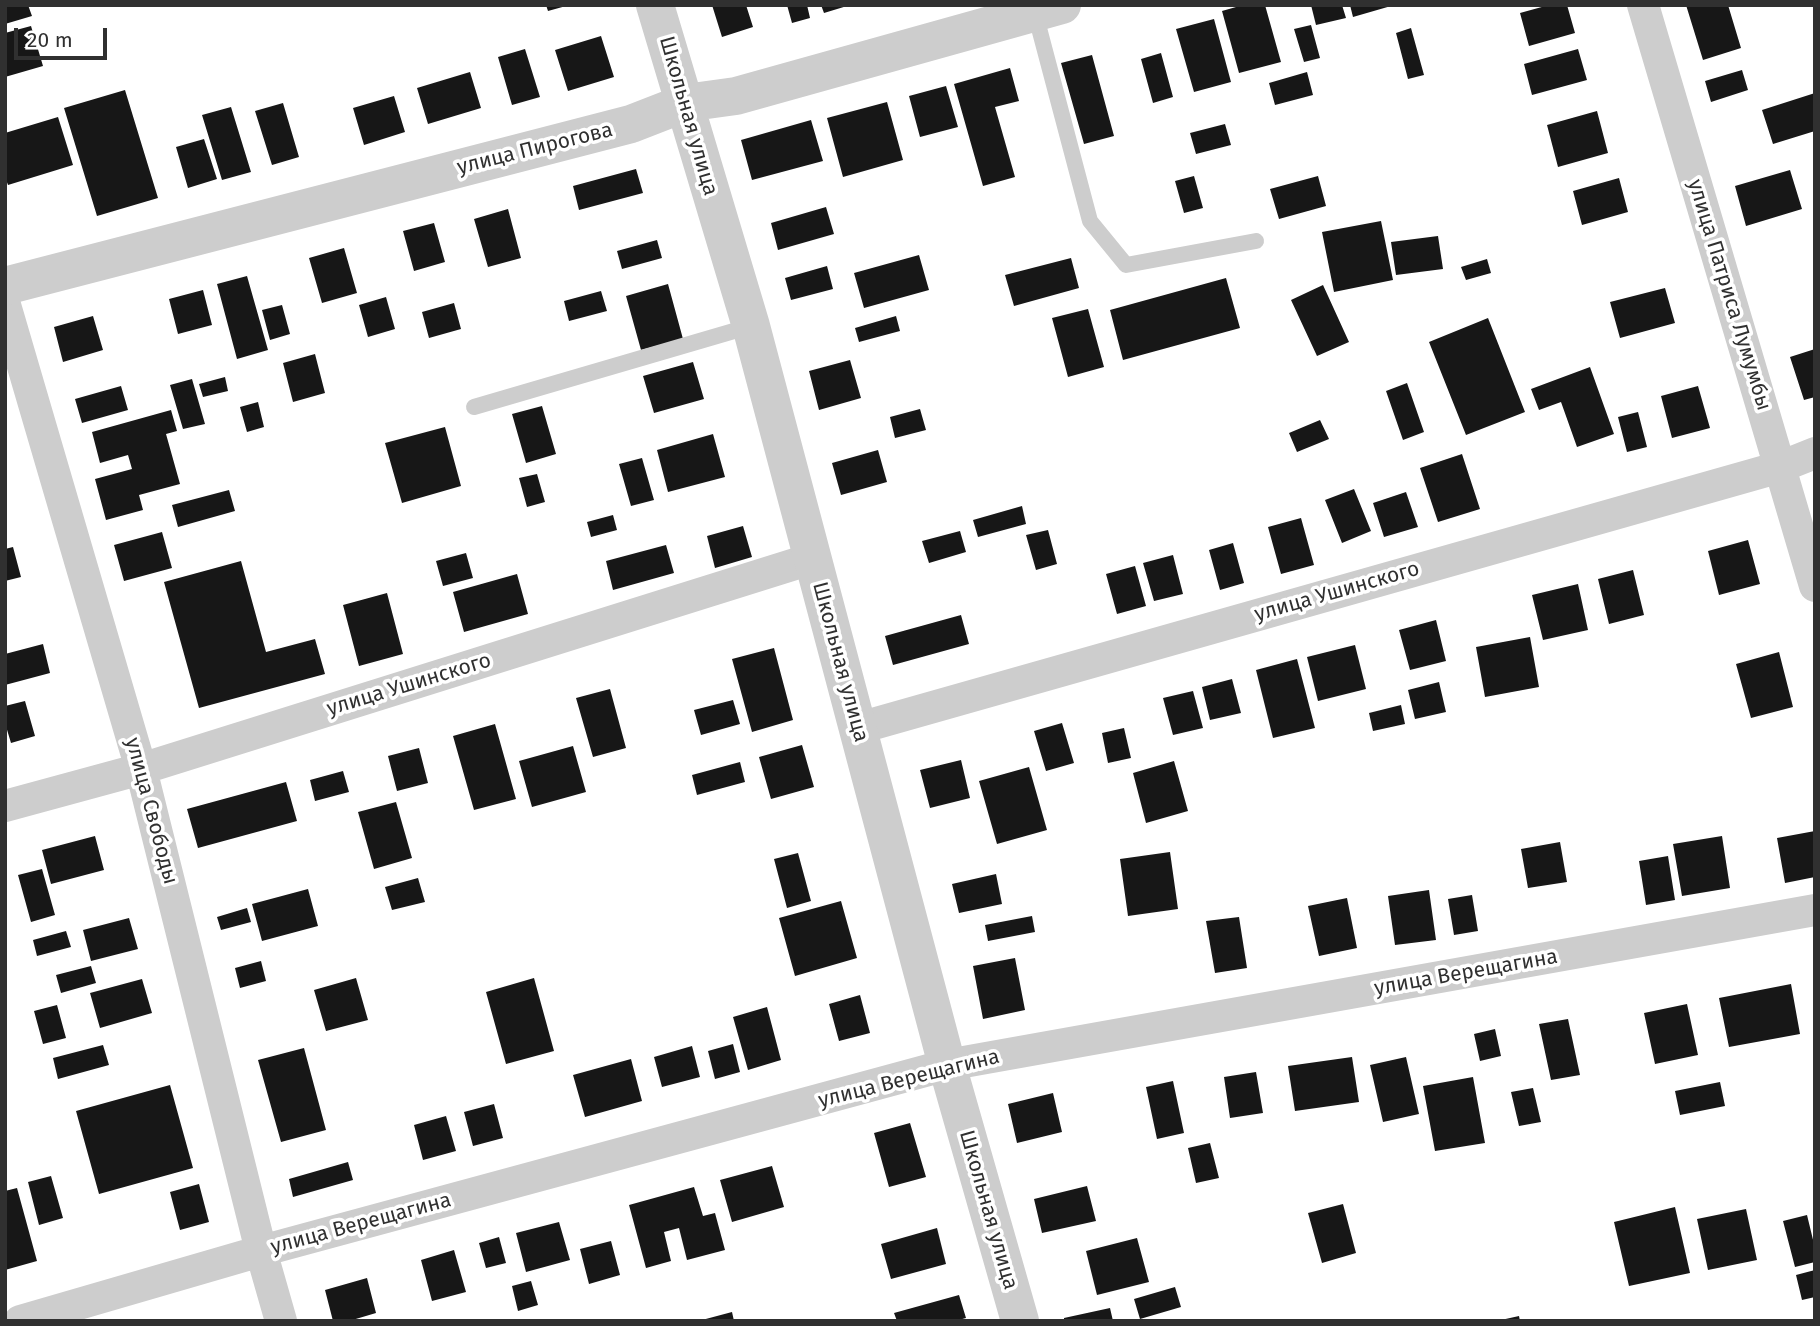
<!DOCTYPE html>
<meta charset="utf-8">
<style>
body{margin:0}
#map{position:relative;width:1820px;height:1326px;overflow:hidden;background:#fff;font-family:"Fira Sans",sans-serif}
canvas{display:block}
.frame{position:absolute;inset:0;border:7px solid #303030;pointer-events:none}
.scale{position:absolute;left:14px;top:28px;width:93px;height:32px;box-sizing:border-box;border:4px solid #303030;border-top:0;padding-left:9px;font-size:21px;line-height:24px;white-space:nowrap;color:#303030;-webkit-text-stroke:5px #fff;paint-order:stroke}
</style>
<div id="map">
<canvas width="1820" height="1326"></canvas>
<div class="frame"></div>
<div class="scale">20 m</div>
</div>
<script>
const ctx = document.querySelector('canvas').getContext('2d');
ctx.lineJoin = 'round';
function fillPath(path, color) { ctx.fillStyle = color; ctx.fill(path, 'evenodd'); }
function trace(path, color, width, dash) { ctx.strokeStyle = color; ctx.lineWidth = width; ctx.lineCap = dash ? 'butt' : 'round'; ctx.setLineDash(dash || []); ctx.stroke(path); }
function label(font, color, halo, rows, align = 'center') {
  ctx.font = font + ' "Fira Sans",sans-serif'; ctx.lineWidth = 7; ctx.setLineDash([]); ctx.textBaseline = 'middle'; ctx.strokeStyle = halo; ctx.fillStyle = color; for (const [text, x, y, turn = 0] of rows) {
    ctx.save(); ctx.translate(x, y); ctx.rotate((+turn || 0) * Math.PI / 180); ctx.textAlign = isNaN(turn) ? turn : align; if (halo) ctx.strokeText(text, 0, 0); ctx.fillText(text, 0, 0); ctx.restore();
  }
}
fillPath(new Path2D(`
 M5,5H28L32,16L5,24Z
 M546,5H566V6L548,11Z
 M712,5H746L753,27L722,37Z
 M787,5H807L810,18L792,23Z
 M821,5H847V6L824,13Z
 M1243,5H1265L1281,62L1239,73L1222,11Z
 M1311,5H1342L1346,18L1316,25Z
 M1350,5H1391V6L1353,17Z
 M1549,5H1567L1575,33L1529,46L1520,13Z
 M1686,5H1728L1741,48L1703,60Z
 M1214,19L1231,82L1194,92L1176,29Z
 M1311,25L1320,58L1304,62L1294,29Z
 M31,26L43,66L5,77V33Z
 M1411,28L1424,75L1408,79L1396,33Z
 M601,36L614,77L568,91L555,50Z
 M525,49L540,97L512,105L498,57Z
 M1578,49L1587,80L1532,95L1524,64Z
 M1161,53L1173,97L1153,103L1141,59Z
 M1092,55L1114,136L1084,144L1061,63Z
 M1010,68L1019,101L995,107L1015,177L983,186L954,84Z
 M1742,70L1748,90L1711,102L1705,81Z
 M470,72L481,108L428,124L417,88Z
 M1307,72L1313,95L1275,105L1269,83Z
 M946,86L958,127L920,137L909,96Z
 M125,90L158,198L97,216L64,108Z
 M1815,93V131L1773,144L1762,110Z
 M394,96L405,132L364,145L353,108Z
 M887,102L903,160L843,177L827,118Z
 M283,103L299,157L272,165L255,111Z
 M231,107L251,172L222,180L202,115Z
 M1597,111L1608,153L1558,167L1547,125Z
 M58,117L73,165L8,185L5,177V133Z
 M811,120L823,161L752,180L741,140Z
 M1225,124L1231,145L1196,154L1190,133Z
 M204,139L217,179L188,188L176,147Z
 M636,169L643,193L579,210L573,186Z
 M1790,170L1802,209L1746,226L1735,186Z
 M1194,176L1203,208L1184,213L1175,181Z
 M1318,176L1326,206L1279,219L1270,189Z
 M1619,178L1628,212L1582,225L1573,191Z
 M826,207L834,234L778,250L771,223Z
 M508,209L521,258L488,267L474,219Z
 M1381,221L1393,280L1334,292L1322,232Z
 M434,223L445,262L414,271L403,231Z
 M1438,236L1443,269L1396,275L1391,242Z
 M657,240L662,258L622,269L617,251Z
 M344,248L357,293L322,303L309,258Z
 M919,255L929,290L864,308L854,273Z
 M1071,258L1079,288L1014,306L1005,275Z
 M1487,259L1491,273L1466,280L1461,267Z
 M827,266L833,289L791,300L785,278Z
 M247,276L268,350L237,359L217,284Z
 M1226,278L1240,328L1123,360L1110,310Z
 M668,284L683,339L641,350L626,296Z
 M1323,285L1349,342L1317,356L1291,300Z
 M1665,288L1675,323L1620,338L1610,302Z
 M203,290L212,325L178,334L169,299Z
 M601,291L607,311L569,321L564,301Z
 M386,297L395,329L368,337L359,305Z
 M454,303L461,329L429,338L422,312Z
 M282,305L290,334L270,340L262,310Z
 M1088,309L1104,367L1068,377L1052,318Z
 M93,316L103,350L63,362L54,327Z
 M896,316L900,331L859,342L855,328Z
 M1488,318L1525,412L1466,435L1429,342Z
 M1815,349V397L1804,400L1790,357Z
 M315,354L325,393L293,402L283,363Z
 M850,360L861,398L819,410L809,371Z
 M693,362L704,399L654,413L643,376Z
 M1590,367L1614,434L1577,447L1561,402L1539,410L1531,389Z
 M225,377L228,391L203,397L199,384Z
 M192,379L205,424L183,429L170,385Z
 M1407,383L1424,432L1403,440L1386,391Z
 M121,386L128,410L82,423L75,399Z
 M1698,386L1710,428L1672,438L1661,396Z
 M258,402L264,427L247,432L240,407Z
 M542,406L556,454L526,463L512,414Z
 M920,409L926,430L895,438L890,417Z
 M171,410L177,431L166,434L180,484L139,495L143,510L106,520L95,479L132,469L128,455L100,463L92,432Z
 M1638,412L1647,447L1627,452L1618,417Z
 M1320,420L1329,439L1297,452L1289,433Z
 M445,427L461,486L402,503L385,443Z
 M713,434L725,477L668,492L657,450Z
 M878,450L887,482L841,495L832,463Z
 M1462,454L1480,509L1438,522L1420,468Z
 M642,458L654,500L631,506L619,464Z
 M537,474L545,502L527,507L519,478Z
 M1354,489L1371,531L1342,543L1325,500Z
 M229,490L235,511L178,527L172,505Z
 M1406,492L1418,527L1384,537L1373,503Z
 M1022,506L1026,524L978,537L973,520Z
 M613,515L617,530L591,537L587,522Z
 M1301,518L1314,565L1281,574L1268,527Z
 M743,526L752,557L715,568L707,536Z
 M1048,530L1057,564L1036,570L1026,535Z
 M960,531L966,552L929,563L922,541Z
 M162,532L172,568L124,581L114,545Z
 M1748,540L1760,584L1719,595L1708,551Z
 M1233,543L1244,583L1220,590L1209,550Z
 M666,545L674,573L613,590L606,561Z
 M13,547L21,577L5,581V549Z
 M466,553L473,578L443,586L436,561Z
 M1173,555L1183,594L1154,601L1143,563Z
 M241,561L266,652L315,639L325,674L199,708L164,582Z
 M1135,566L1146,606L1117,614L1106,574Z
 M1633,570L1644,615L1609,624L1598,579Z
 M517,574L528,614L464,632L453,592Z
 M1578,584L1588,630L1543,640L1532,595Z
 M387,593L403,654L359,666L343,605Z
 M961,615L969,644L893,665L885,636Z
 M1436,620L1446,661L1410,670L1399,630Z
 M1530,637L1539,687L1485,697L1476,647Z
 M43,644L50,673L5,685V654Z
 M1355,645L1366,689L1318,701L1307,657Z
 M774,648L793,720L752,732L732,659Z
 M1779,652L1793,707L1751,718L1736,664Z
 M1297,659L1315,728L1273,738L1256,670Z
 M1232,679L1241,713L1210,720L1202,687Z
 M1439,682L1446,712L1415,719L1408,690Z
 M610,689L626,748L593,757L576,698Z
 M1193,691L1203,728L1173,735L1163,698Z
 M733,700L740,724L701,735L694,710Z
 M25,701L35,736L11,743L5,723V706Z
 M1401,705L1405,724L1373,731L1369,713Z
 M1062,723L1074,763L1046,771L1034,731Z
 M495,724L516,799L474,810L453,736Z
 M1124,728L1131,758L1108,763L1102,733Z
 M802,745L814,787L771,799L759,757Z
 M573,746L586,792L532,807L519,761Z
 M419,748L428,783L397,791L388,756Z
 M961,760L970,798L930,808L920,770Z
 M1174,761L1188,811L1146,823L1133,773Z
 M740,762L745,782L697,795L692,775Z
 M1029,767L1047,830L997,844L979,781Z
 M343,771L349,792L315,801L310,780Z
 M286,782L297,821L198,848L187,809Z
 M396,802L412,858L374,869L358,812Z
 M1815,831V877L1785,883L1777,838Z
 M95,836L104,870L51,884L42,850Z
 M1722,836L1730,888L1682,896L1673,844Z
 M1560,842L1567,882L1528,888L1521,849Z
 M1170,852L1178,909L1128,916L1120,859Z
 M798,853L811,901L787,908L774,859Z
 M1668,856L1675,900L1646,905L1639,861Z
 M42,869L55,915L31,922L18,875Z
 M996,874L1002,904L959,913L952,884Z
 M418,878L425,902L392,910L385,887Z
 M308,889L318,926L262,941L252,904Z
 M1429,890L1436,940L1395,945L1388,896Z
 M1472,895L1478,931L1454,935L1448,899Z
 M1347,898L1357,948L1319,956L1308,906Z
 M841,901L857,958L795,976L779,918Z
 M247,908L251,922L221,930L217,917Z
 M1032,916L1035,932L988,941L985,925Z
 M1239,917L1247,968L1215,973L1206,921Z
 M129,918L138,949L91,961L83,930Z
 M66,931L71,947L37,956L33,940Z
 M1015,958L1025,1010L983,1019L973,966Z
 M261,961L266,981L240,988L235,968Z
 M91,966L96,983L61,993L56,975Z
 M356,978L368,1020L326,1031L314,990Z
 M534,978L554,1051L506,1064L486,992Z
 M142,979L152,1013L100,1028L90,993Z
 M1791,984L1800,1034L1729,1047L1719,998Z
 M860,995L870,1033L839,1041L829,1004Z
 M1687,1004L1698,1055L1655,1064L1644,1013Z
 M57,1005L66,1038L43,1044L34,1011Z
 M767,1007L781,1060L748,1070L733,1017Z
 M1568,1019L1580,1075L1551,1080L1539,1024Z
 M1495,1029L1501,1056L1480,1061L1474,1034Z
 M733,1044L740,1072L715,1079L708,1051Z
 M103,1045L109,1065L58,1079L53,1058Z
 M692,1046L700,1077L662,1087L654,1057Z
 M304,1048L326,1130L281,1142L258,1060Z
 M1352,1057L1359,1102L1295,1111L1288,1066Z
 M1406,1057L1419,1114L1383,1122L1370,1065Z
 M631,1059L642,1101L585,1117L573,1075Z
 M1256,1072L1263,1113L1230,1118L1224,1077Z
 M1473,1077L1485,1143L1435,1151L1423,1086Z
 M1173,1081L1184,1133L1157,1139L1146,1087Z
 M1720,1082L1725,1106L1680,1115L1675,1091Z
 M170,1085L193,1168L99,1194L76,1111Z
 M1533,1088L1541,1122L1519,1126L1511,1092Z
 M1053,1093L1062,1132L1017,1143L1008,1104Z
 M494,1104L503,1138L473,1146L464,1112Z
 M446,1116L456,1151L423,1160L414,1125Z
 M910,1123L926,1177L889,1187L874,1133Z
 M1210,1143L1219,1178L1196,1183L1188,1148Z
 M348,1162L353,1180L293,1197L289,1179Z
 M772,1166L784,1207L732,1222L720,1180Z
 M51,1176L63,1218L39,1225L28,1182Z
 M199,1184L209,1222L180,1230L170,1192Z
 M1087,1186L1096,1221L1042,1233L1034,1199Z
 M694,1187L703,1216L715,1213L725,1250L687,1260L679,1228L664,1232L671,1261L646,1268L629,1205Z
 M17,1188L37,1261L5,1270V1191Z
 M1343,1204L1356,1253L1322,1263L1308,1213Z
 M1675,1207L1690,1273L1629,1286L1614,1222Z
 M1746,1209L1757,1260L1708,1270L1697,1219Z
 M1807,1215L1815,1248V1262L1795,1267L1783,1221Z
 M559,1222L570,1260L526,1272L516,1233Z
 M937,1228L946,1264L891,1279L881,1244Z
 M499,1237L506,1263L486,1268L479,1243Z
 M1137,1238L1149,1282L1097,1295L1086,1251Z
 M611,1241L620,1275L589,1284L580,1249Z
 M454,1250L466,1292L432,1301L421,1260Z
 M1815,1270V1297L1802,1300L1796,1275Z
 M367,1278L376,1313L349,1321H333L325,1290Z
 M531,1281L538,1305L518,1311L512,1286Z
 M1175,1287L1181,1307L1140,1319L1134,1299Z
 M959,1295L966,1318L955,1321H897L894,1313Z
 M1110,1308L1113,1321H1064V1318Z
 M732,1312L734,1321H702V1320Z
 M1519,1316L1520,1321H1501V1320Z`), '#171717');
trace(new Path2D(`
 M1035,13L1090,221L1126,265L1256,241
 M474,407L751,326`), '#cdcdcd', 16);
trace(new Path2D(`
 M1643,5L1815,586
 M5,305L141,769L261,1251L281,1321
 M859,728L1780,467L1815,453
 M5,806L141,769L811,559
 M20,1321L261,1251L947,1065L1815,910`), '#cdcdcd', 32);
trace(new Path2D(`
 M655,5L751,326L947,1065L1020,1321
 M5,286L631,124L685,103L736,96L1062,5`), '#cdcdcd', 38);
label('21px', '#303030', '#fff', [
 ["Школьная улица",688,116,74],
 ["улица Пирогова",535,149,-14],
 ["улица Патриса Лумумбы",1729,295,73],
 ["улица Ушинского",1337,592,-16],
 ["Школьная улица",840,662,75],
 ["улица Ушинского",409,685,-17],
 ["улица Свободы",151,811,75],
 ["улица Верещагина",1466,973,-10],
 ["улица Верещагина",909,1079,-14],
 ["Школьная улица",988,1210,74],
 ["улица Верещагина",361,1224,-15]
]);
</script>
